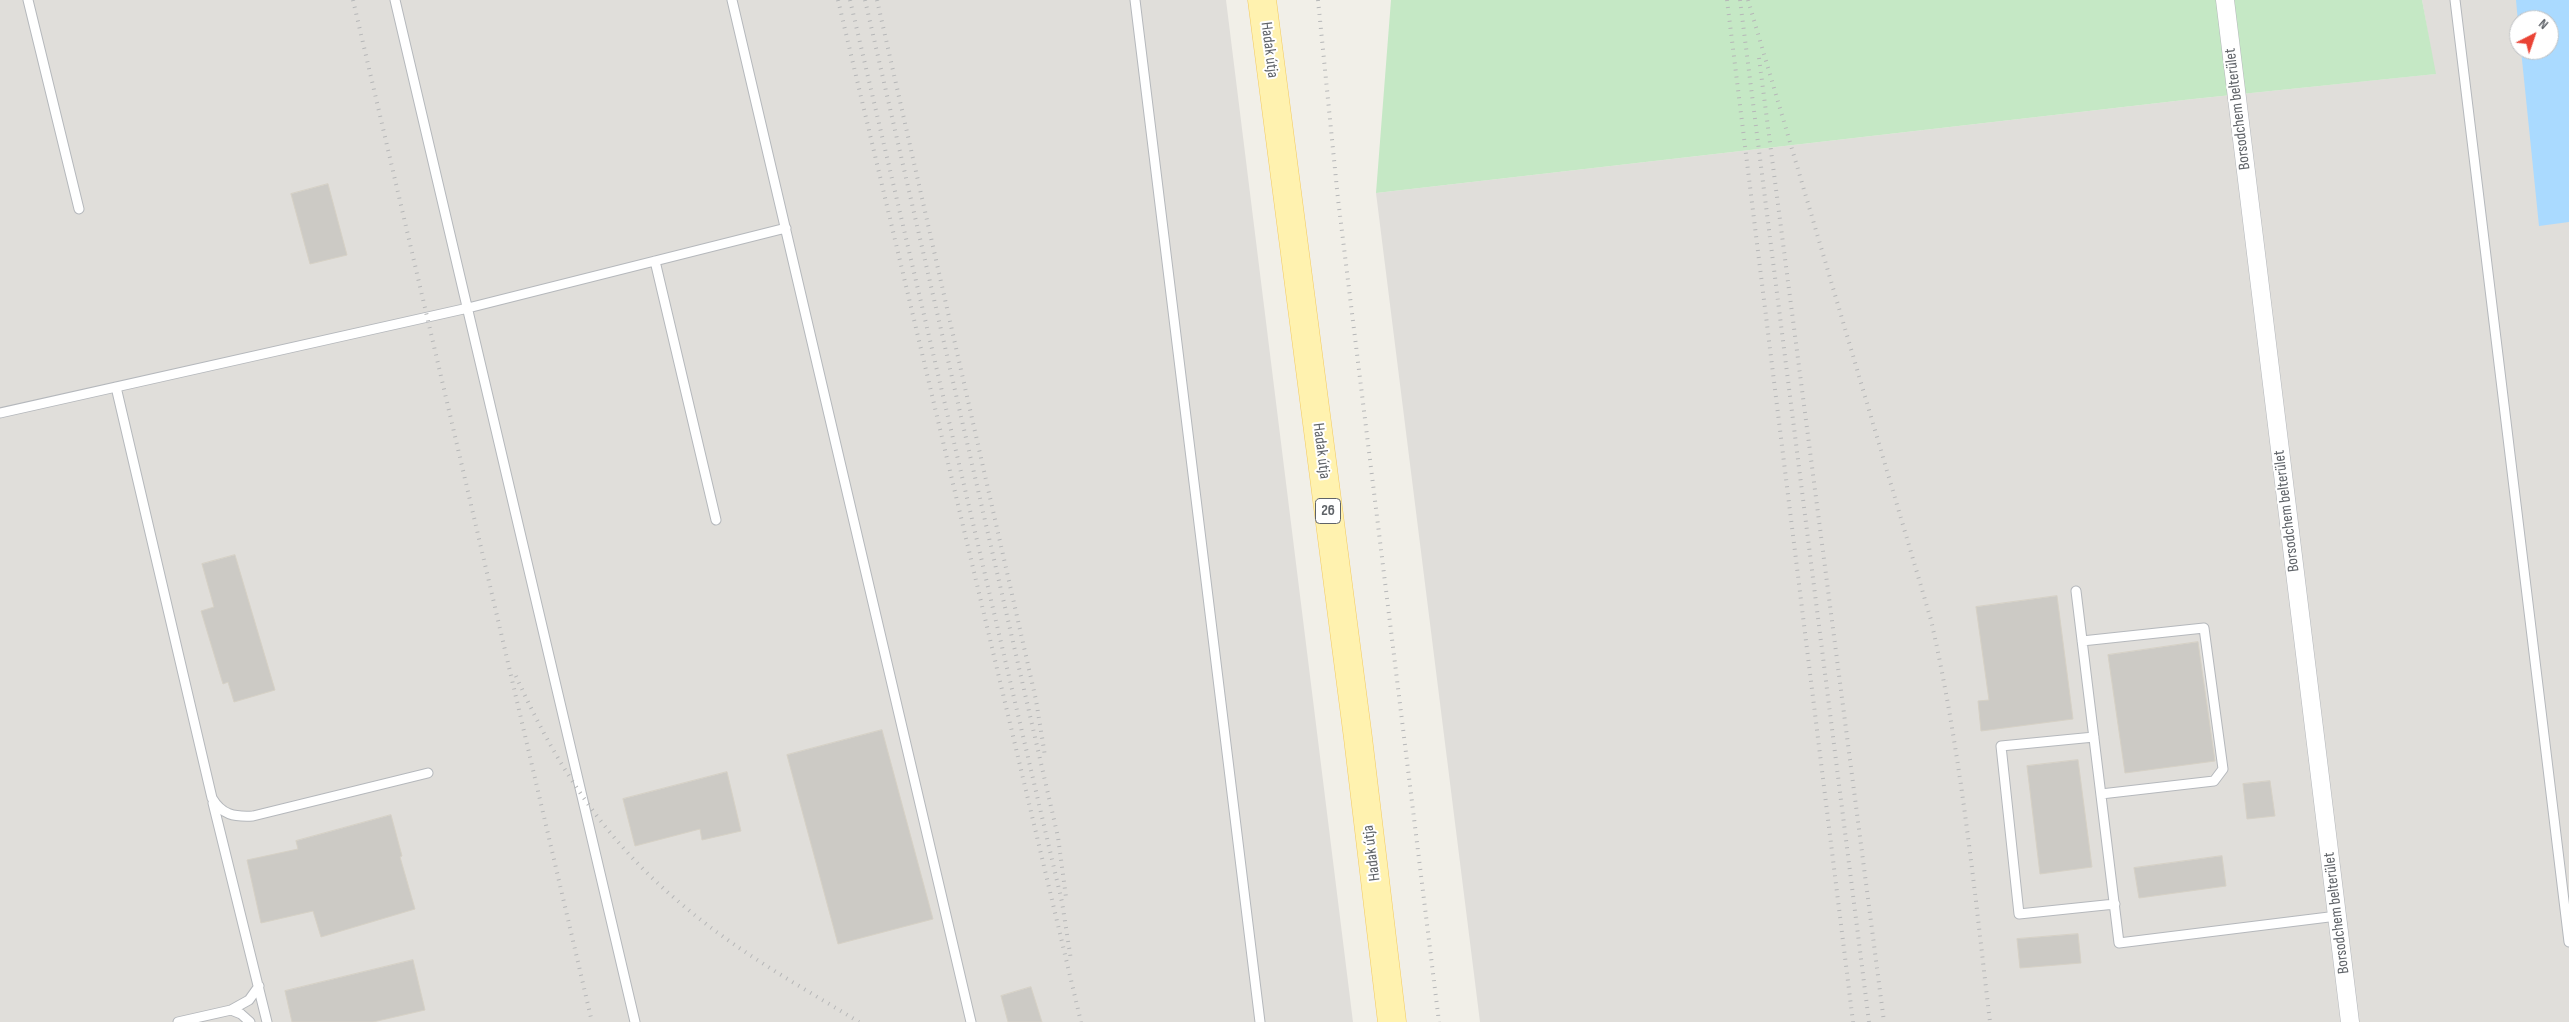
<!DOCTYPE html>
<meta charset="utf-8">
<style>
body{margin:0}
#map{position:relative;width:2569px;height:1022px;overflow:hidden;background:#f1efe8;font-family:"Sofia Sans Condensed",sans-serif}
canvas{display:block}
.north{position:absolute;left:2509px;top:10px;width:50px;height:50px;box-sizing:border-box;background:#fff;border:1px solid #bfc1c3;border-radius:50%;rotate:41deg;font-size:14px;font-weight:700;line-height:20px;text-align:center;color:#5f6368}
.north::after{content:'';display:block;margin:auto;width:18px;height:22px;background:#ea4335;clip-path:polygon(50% 0,100% 100%,50% 72%,0 100%)}
</style>
<div id="map">
<canvas width="2569" height="1022"></canvas>
<div class="north">N</div>
</div>
<script>
const ctx = document.querySelector('canvas').getContext('2d');
ctx.lineJoin = 'round';
function fillPath(path, color) { ctx.fillStyle = color; ctx.fill(path, 'evenodd'); }
function trace(path, color, width, dash) { ctx.strokeStyle = color; ctx.lineWidth = width; ctx.lineCap = dash ? 'butt' : 'round'; ctx.setLineDash(dash || []); ctx.stroke(path); }
function label(font, color, halo, rows, align = 'center') {
  ctx.font = font + ' "Sofia Sans Condensed",sans-serif'; ctx.lineWidth = 4; ctx.setLineDash([]); ctx.textBaseline = 'middle'; ctx.strokeStyle = halo; ctx.fillStyle = color; for (const [text, x, y, turn = 0] of rows) {
    ctx.save(); ctx.translate(x, y); ctx.rotate((+turn || 0) * Math.PI / 180); ctx.textAlign = isNaN(turn) ? turn : align; if (halo) ctx.strokeText(text, 0, 0); ctx.fillText(text, 0, 0); ctx.restore();
  }
}
fillPath(new Path2D(`
 M0,0H1226L1353,1022H0Z
 M2422,0H2569V1022H1480L1376,193L2193,99L2435,74ZM2519,20H2549V50H2519Z`), '#e0deda');
fillPath(new Path2D(`
 M1391,0H2422L2436,74L2193,99L1376,193Z`), '#c5e8c5');
fillPath(new Path2D(`
 M2516,0H2569V222L2539,226L2521,50H2549V20H2519V33Z`), '#aadaff');
const building = new Path2D(`
 M328,184L347,255L310,264L291,194Z
 M235,555L275,690L234,702L228,682L223,684L201,611L214,607L202,564Z
 M2057,596L2073,719L1981,731L1978,701L1989,700L1976,607Z
 M2198,642L2215,761L2125,773L2108,655Z
 M882,730L933,919L838,944L787,755Z
 M2078,760L2092,867L2040,874L2027,766Z
 M727,772L741,831L702,840L700,829L635,846L623,799Z
 M2270,781L2275,816L2247,819L2243,784Z
 M391,815L402,856L400,857L415,909L321,937L313,911L261,923L247,860L298,849L296,841Z
 M2222,856L2226,886L2139,898L2134,868Z
 M2078,934L2081,963L2020,968L2017,939Z
 M413,960L425,1010L373,1022H292L285,991Z
 M1031,987L1042,1022H1008L1001,996Z`);
fillPath(building, '#cccac5');
trace(building, '#d6d1c6', 1);
const lane = new Path2D(`
 M28,0L79,209
 M395,0L635,1022
 M732,0L971,1022
 M1135,0L1260,1022
 M2455,0L2569,942
 M655,261L716,520
 M116,387L212,798C222,815 234,817 253,816L428,773
 M0,413L468,308L786,228
 M2076,591L2119,943L2337,916
 M2082,641L2204,628L2223,769L2214,781L2101,794
 M2094,737L2001,746L2019,914L2115,904
 M213,803L267,1022
 M231,1010L249,1000L259,986
 M178,1022L231,1010L241,1014L250,1022`);
const street = new Path2D(`
 M2225,0L2350,1022`);
const primary = new Path2D(`
 M1262,0L1358,738L1392,1022`);
trace(lane, '#b5b8bc', 11);
trace(street, '#b5b8bc', 19);
trace(primary, '#f2c960', 29);
trace(lane, '#fff', 9);
trace(street, '#fff', 18);
trace(primary, '#fff2af', 28);
trace(new Path2D(`
 M353,0L592,1022
 M838,0L1081,1022
 M850,0L1062,902L1071,960
 M865,0L1058,837L1066,897
 M877,0L1036,700L1045,756
 M1318,0L1338,199L1439,1022
 M1727,0L1853,1022
 M1740,0L1869,1022
 M1748,0L1931,620C1961,752 1974,887 1990,1022
 M1759,58L1884,1022
 M516,676C557,768 607,843 685,907C738,952 800,986 859,1022`), '#b6b7b8', 4, [1, 6]);
for (const [x, y, w] of [
 [1328,511,25]
]) { const box = new Path2D(); box.roundRect(x - w / 2, y - 12.5, w, 25, 4); ctx.fillStyle = '#fff'; ctx.fill(box); trace(box, '#5f6368', 1); }
label('bold 15px', '#5f6368', null, [
 ["26",1328,511]
]);
label('16px', '#5f6368', '#fff', [
 ["Hadak útja",1269,50,83],
 ["Borsodchem belterület",2238,109,-97],
 ["Hadak útja",1321,451,83],
 ["Borsodchem belterület",2287,511,-97],
 ["Hadak útja",1372,853,-97],
 ["Borsodchem belterület",2337,913,-97]
]);
</script>
